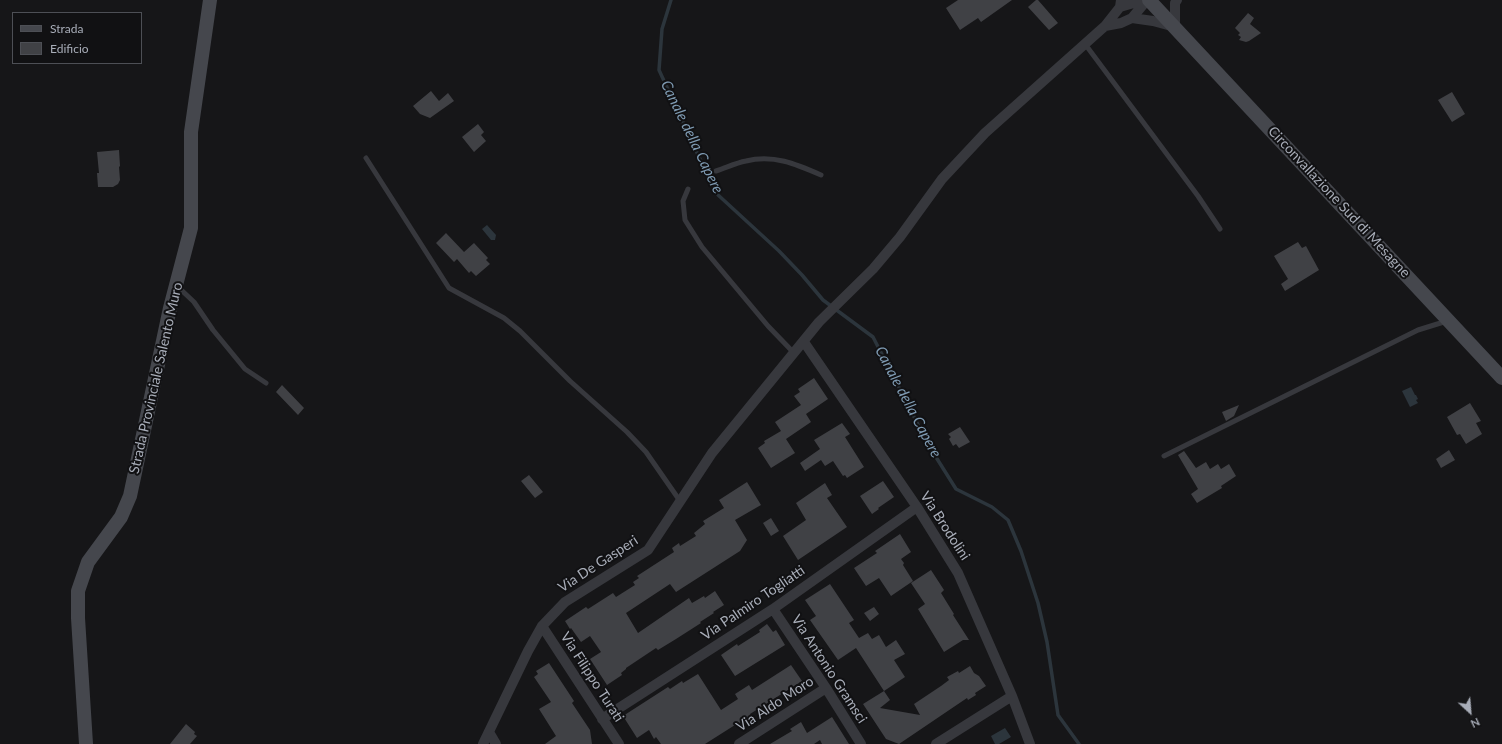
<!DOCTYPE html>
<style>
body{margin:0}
#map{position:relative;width:1502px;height:744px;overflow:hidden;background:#161618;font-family:Lato,sans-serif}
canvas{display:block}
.legend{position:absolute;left:12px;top:12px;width:130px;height:52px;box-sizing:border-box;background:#111113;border:1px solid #4d4f55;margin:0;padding:5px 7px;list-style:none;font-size:12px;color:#a8adb8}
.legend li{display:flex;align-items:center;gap:8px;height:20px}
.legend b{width:20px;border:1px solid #4d4f55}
.north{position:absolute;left:1450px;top:692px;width:40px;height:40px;-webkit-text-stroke:3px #111113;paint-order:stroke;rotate:154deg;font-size:11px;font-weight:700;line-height:16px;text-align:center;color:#a8adb8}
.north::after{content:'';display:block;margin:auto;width:14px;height:18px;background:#a8adb8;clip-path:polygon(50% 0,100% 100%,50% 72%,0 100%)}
</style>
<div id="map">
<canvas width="1502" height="744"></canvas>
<ul class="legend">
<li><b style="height:5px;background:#45474d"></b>Strada</li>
<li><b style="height:11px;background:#404145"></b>Edificio</li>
</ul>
<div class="north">N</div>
</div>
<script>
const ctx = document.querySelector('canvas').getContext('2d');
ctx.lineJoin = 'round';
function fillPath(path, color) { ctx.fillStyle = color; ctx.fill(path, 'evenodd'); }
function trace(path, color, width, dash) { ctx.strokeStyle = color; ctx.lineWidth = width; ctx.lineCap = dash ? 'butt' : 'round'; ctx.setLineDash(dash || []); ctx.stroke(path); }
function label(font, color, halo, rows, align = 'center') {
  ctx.font = font + ' Lato,sans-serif'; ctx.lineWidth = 4; ctx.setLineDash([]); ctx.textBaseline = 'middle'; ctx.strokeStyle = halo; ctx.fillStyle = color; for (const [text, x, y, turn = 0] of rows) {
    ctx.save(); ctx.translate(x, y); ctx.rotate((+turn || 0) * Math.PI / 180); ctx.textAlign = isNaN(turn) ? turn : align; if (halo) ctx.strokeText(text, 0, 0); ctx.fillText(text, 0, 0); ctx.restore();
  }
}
fillPath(new Path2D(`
 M487,225L496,235L495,240H491L482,229Z
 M1411,387L1415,395H1416L1418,399L1416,400L1418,403L1410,407L1402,391Z
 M1005,728L1011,737L999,744H995L991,736Z`), '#2c353c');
trace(new Path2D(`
 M671,0L662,29L659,70L699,157L717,194L779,251L802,275L823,300L873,337L929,446L956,489L992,507L1008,520L1021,551L1038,603L1047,642L1058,715L1079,744`), '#2c353c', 3.5);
fillPath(new Path2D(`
 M958,0H1012L981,22L978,18L960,30L946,8Z
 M1036,0H1038L1058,23L1049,30L1028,7Z
 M1248,13L1254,18L1250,24L1261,33L1249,41L1246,42L1239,40L1241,37L1238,35L1240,33L1235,28Z
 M431,91L439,101L448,93L454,101L430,118L420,114L413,106Z
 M1452,92L1465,114L1452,122L1438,100Z
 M478,124L484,132L481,135L486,141L474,152L462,137Z
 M119,150L120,166L119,167L120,180L118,184L113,187H98L97,173H99L97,152Z
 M446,233L464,252L474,243L488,258L486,260L490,264L476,276L471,271L469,273L457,259L454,262L436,243Z
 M1298,242L1302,248L1306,246L1319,270L1285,291L1281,284L1288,279L1274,256Z
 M814,378L828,399L806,414L811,422L786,439L795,453L771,468L758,448L765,443L764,441L781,431L775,422L801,405L794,396L800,392L798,389Z
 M282,385L304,408L298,415L276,392Z
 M1470,403L1481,421L1476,423L1482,434L1466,444L1460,434L1457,435L1447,417Z
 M1239,405L1234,416L1226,421L1222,412Z
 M842,423L850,434L845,437L864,467L847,478L845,475L843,476L833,461L825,466L821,460L805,471L800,463L820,449L814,440Z
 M960,427L970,442L959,448L956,444L953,446L949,439L951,437L948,434Z
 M1449,450L1455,460L1441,468L1436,459Z
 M1184,451L1196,468L1206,462L1210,469L1218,464L1221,469L1229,464L1236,476L1221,486L1222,488L1197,503L1191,494L1198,489L1178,455Z
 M529,475L543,492L535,498L521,481Z
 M883,481L894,497L878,508L879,509L872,514L860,496Z
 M747,482L761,505L735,520L747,540L740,551L676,592L670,584L626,613L638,633L689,598L692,603L704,596L705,598L715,591L724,605L713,612L714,613L700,622L701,623L676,639L658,650L656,648L626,668V669L621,673L622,675L607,685L590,659L601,652L590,636L581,642L571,628L570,629L565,621L586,607L588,609L613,593L616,597L635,585L633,582L639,578L637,576L674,552L672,548L679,543L680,546L696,536L694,533L705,524L703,521L724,508L719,500Z
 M825,483L832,495L827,498L847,527L798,560L783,536L806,520L796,503Z
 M771,518L779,531L771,536L763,523Z
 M900,534L911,552L901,559L904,563L903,565L913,581L891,596L879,578L866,586L854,568L877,553L875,551Z
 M931,570L944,590L941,593L954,614L953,615L969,640H963L944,652L918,609L925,604L911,583Z
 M830,584L854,620L849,623L859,638L868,633L872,639L879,635L886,647L896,640L905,654L894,660L905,677L884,691L856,648L838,660L810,620L816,616L805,600Z
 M874,607L879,614L870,621L864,613Z
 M767,624L773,632L776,630L785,645L735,676L721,655L737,644L738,646L760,632L759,630Z
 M549,663L574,701L572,703L590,730L592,744H545L556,736L539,709L551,702L534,677L538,674L536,671Z
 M791,665L802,681L750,714L751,716L736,726L735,725L705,744H661L656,737L654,739L649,730L637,738L623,716L668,687L670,689L682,681L683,683L698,674L721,710L738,699L735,694L749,685L752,690Z
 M970,666L974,673L979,676L986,686L975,693L976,695L968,700L967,698L899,744L886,739L863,704L884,691L890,700L880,708L920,715L914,704L941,686L949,680L947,677L958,671L959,673Z
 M832,717L849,744H822L820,740L814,744H770L792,731L790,729L801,722L807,733Z
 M186,724L195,732L194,734L197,736L190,744H170Z`), '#404145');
trace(new Path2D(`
 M1085,44L1198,196L1220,229
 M366,158L449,288L504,318L520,331L570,381L627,432L646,452L680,501
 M716,171C726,168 735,163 746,161C773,154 796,164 821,175
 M688,189L683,201L685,220L702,247L768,326L794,353
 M177,286L194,302L213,330L245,369L266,383
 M1164,456L1418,330L1447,321`), '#37383d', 5);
trace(new Path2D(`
 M1120,7L1144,0
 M1132,18L1153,21L1175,27V3L1177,0
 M1105,26L1121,23L1132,18L1147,0
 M804,342L917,507L958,573L1012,696L1030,744
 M773,609L826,688L861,744
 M542,626L619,744
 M602,719L773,609L917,507
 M489,732L496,744
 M483,744L528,651L542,626L565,602L648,550L712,453L819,322L873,269L900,237L942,179L985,133L1105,26L1120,7L1121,0
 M739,744L826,688
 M936,744L1012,696`), '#37383d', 10);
trace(new Path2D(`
 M1149,0L1502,378
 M86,744L78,618V591L88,562L121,517L130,496L170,308L191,228V132L210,0`), '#45474d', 14);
label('14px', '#a8adb8', '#111113', [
 ["Circonvallazione Sud di Mesagne",1339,202,47],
 ["Strada Provinciale Salento Muro",156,378,-77],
 ["Via Brodolini",945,526,57],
 ["Via De Gasperi",598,564,-33],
 ["Via Palmiro Togliatti",753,603,-34],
 ["Via Antonio Gramsci",829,669,57],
 ["Via Filippo Turati",592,677,57],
 ["Via Aldo Moro",775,704,-33]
]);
label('italic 15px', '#7f9bb3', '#111113', [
 ["Canale della Capere",692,137,64],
 ["Canale della Capere",908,402,62]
]);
</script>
